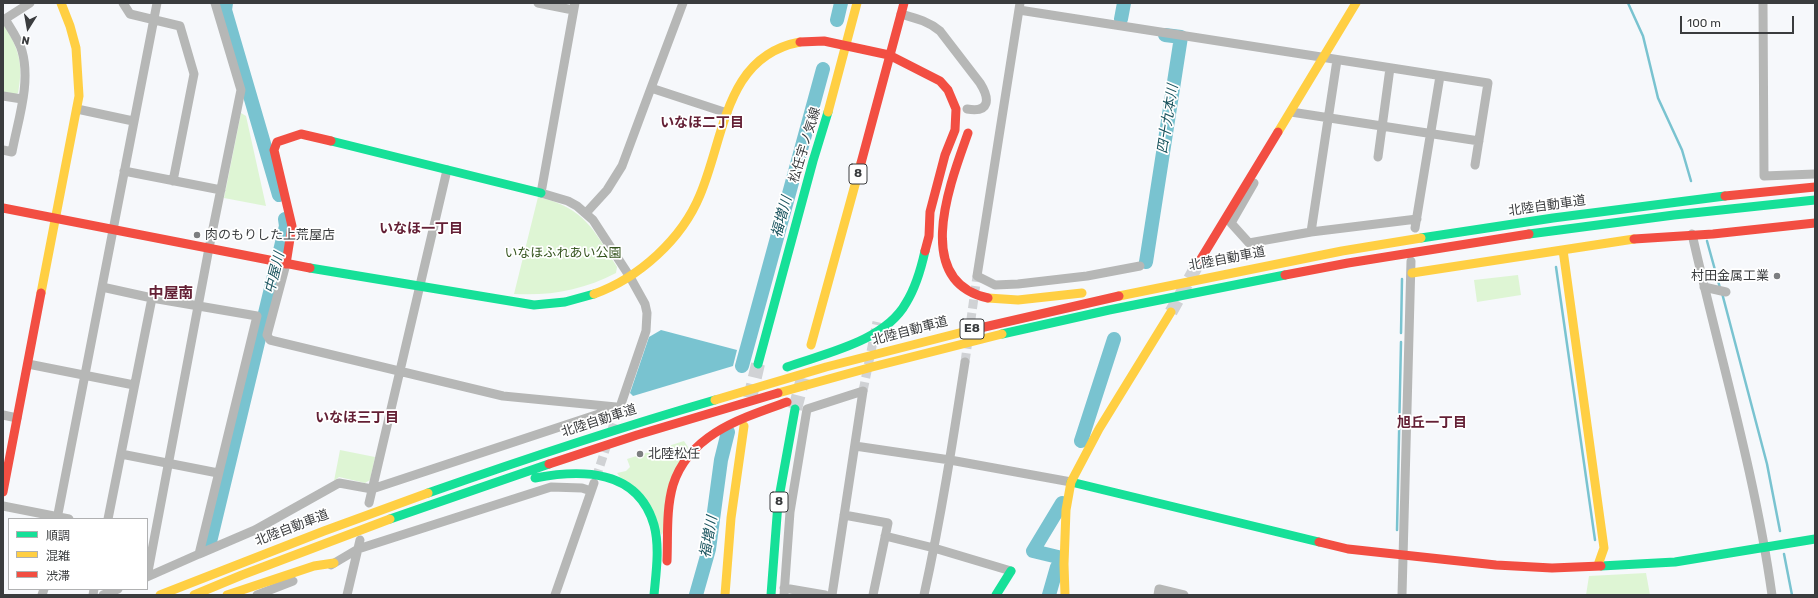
<!DOCTYPE html>
<meta charset="utf-8">
<style>
body{margin:0}
#map{position:relative;width:1818px;height:598px;overflow:hidden;background:#f6f8fb;font-family:Rubik,"Noto Sans JP",sans-serif}
canvas{display:block}
.frame{position:absolute;inset:0;border:4px solid #3a3c3e;pointer-events:none}
.legend{position:absolute;left:8px;top:518px;width:140px;height:72px;box-sizing:border-box;background:#fff;border:1px solid #b0b1b2;margin:0;padding:5px 7px;list-style:none;font-size:12px;color:#3a3c3e}
.legend li{display:flex;align-items:center;gap:8px;height:20px}
.legend b{width:20px;border:1px solid #b0b1b2}
.north{position:absolute;left:8px;top:8px;width:40px;height:40px;-webkit-text-stroke:3px #fff;paint-order:stroke;rotate:191deg;font-size:11px;font-weight:700;line-height:16px;text-align:center;color:#3a3c3e}
.north::after{content:'';display:block;margin:auto;width:14px;height:18px;background:#3a3c3e;clip-path:polygon(50% 0,100% 100%,50% 72%,0 100%)}
.scale{position:absolute;left:1680px;top:16px;width:114px;height:18px;box-sizing:border-box;border:2px solid #3a3c3e;border-top:0;padding-left:5px;font-size:12px;line-height:14px;white-space:nowrap;color:#3a3c3e;-webkit-text-stroke:3px #fff;paint-order:stroke}
</style>
<div id="map">
<canvas width="1818" height="598"></canvas>
<div class="frame"></div>
<ul class="legend">
<li><b style="height:5px;background:#16e098"></b>順調</li>
<li><b style="height:5px;background:#ffcf43"></b>混雑</li>
<li><b style="height:5px;background:#f24e42"></b>渋滞</li>
</ul>
<div class="north">N</div>
<div class="scale">100 m</div>
</div>
<script>
const ctx = document.querySelector('canvas').getContext('2d');
ctx.lineJoin = 'round';
function fillPath(path, color) { ctx.fillStyle = color; ctx.fill(path, 'evenodd'); }
function trace(path, color, width, dash) { ctx.strokeStyle = color; ctx.lineWidth = width; ctx.lineCap = dash ? 'butt' : 'round'; ctx.setLineDash(dash || []); ctx.stroke(path); }
function label(font, color, halo, rows, align = 'center') {
  ctx.font = font + ' Rubik,"Noto Sans JP",sans-serif'; ctx.lineWidth = 3.5; ctx.setLineDash([]); ctx.textBaseline = 'middle'; ctx.strokeStyle = halo; ctx.fillStyle = color; for (const [text, x, y, turn = 0] of rows) {
    ctx.save(); ctx.translate(x, y); ctx.rotate((+turn || 0) * Math.PI / 180); ctx.textAlign = isNaN(turn) ? turn : align; if (halo) ctx.strokeText(text, 0, 0); ctx.fillText(text, 0, 0); ctx.restore();
  }
}
fillPath(new Path2D(`
 M3,22C18,49 24,61 18,93L14,95L3,93Z
 M241,113L246,116L266,206L224,198Z
 M538,197C585,208 593,229 617,267L616,273C583,290 551,296 514,294Z
 M1518,275L1521,295L1477,302L1474,280Z
 M684,441L688,447L662,535L617,473L626,471L630,467L627,459Z
 M340,450L375,457L370,480L365,483L339,477L334,481Z
 M1646,573L1650,595H1586L1589,576Z`), '#def5d4');
fillPath(new Path2D(`
 M661,330L737,350L733,366L633,396L630,393L649,337Z`), '#79c3d0');
trace(new Path2D(`
 M1628,3L1643,36L1658,98L1682,150L1691,181
 M1707,241L1720,288
 M1556,267L1595,540
 M1722,293L1767,464L1780,531
 M1401,333L1402,279
 M1397,530L1401,342
 M1784,554L1792,595`), '#79c3d0', 2.5);
trace(new Path2D(`
 M226,3L225,10L279,195
 M1121,19L1124,3
 M837,20L841,3
 M1146,262L1181,37L1165,35
 M742,366L823,69
 M1081,441L1114,339
 M209,546L286,226L285,219
 M1058,557L1033,551L1062,503
 M696,595L709,549L721,460L728,432
 M1049,595L1057,567`), '#79c3d0', 14);
trace(new Path2D(`
 M965,362L977,276
 M863,391L877,322
 M611,432L620,407
 M596,478L607,444`), '#d0d2d5', 9, [9, 4.5]);
trace(new Path2D(`
 M1171,312L1199,262`), '#d0d2d5', 13, [13, 6]);
trace(new Path2D(`
 M750,398L758,364
 M795,409L803,378`), '#d0d2d5', 14, [14, 7]);
trace(new Path2D(`
 M123,3L130,14L180,26L194,74L173,181
 M538,3L573,10
 M575,3L541,193L568,201L577,206L593,220L630,277L645,304L647,313L646,331L620,407
 M1020,3L977,276L995,285L1018,284L1087,276L1140,266
 M1763,3L1764,176L1815,174
 M1019,10L1488,83L1475,165
 M901,14C915,18 928,21 940,31L980,83C990,99 990,113 967,109
 M651,88L683,3
 M3,96L22,99
 M77,109L133,121
 M1291,112L1479,141
 M3,150L12,152C18,120 31,83 22,51C19,40 11,29 5,19L30,3
 M1378,157L1390,68
 M124,171L221,190
 M1254,183L1231,223L1249,243L1311,232L1417,219
 M586,213L607,190L622,166L651,88L727,113
 M1415,228L1440,76
 M1311,232L1337,60
 M1692,234C1719,354 1755,473 1772,595
 M286,264L267,335L270,340L503,396L616,407
 M102,287L152,298L257,316L199,554L147,577
 M1704,287L1726,292
 M28,364L134,385
 M3,415L17,418
 M855,446L950,460L1071,482
 M121,454L218,473
 M369,503L447,170
 M3,506L69,519
 M844,515L888,523L873,595
 M57,519L157,3
 M108,519L152,298
 M885,536L934,548L1011,571
 M199,554L255,530L339,483L372,489L620,407
 M331,565L358,549L551,487L582,488L591,491
 M147,577L209,248L241,90L215,3
 M784,588L825,595
 M42,595L44,589
 M93,595L94,589
 M103,595L118,589
 M257,595L293,581
 M347,595L360,540
 M555,595L594,483
 M784,595L790,512L807,409L863,391L832,595
 M924,595C941,518 953,440 965,362
 M1158,595L1159,589L1184,595
 M1402,595L1411,261`), '#b6b7b6', 9);
trace(new Path2D(`
 M331,141L541,193
 M1529,234L1674,215L1815,200
 M1421,238L1553,218L1725,196
 M310,268L534,305L565,302L594,294
 M1002,334L1109,310L1285,275
 M758,364L813,161L828,112
 M787,367C826,353 885,341 906,303C916,287 921,269 925,251
 M535,478C582,469 638,469 654,525C660,547 656,573 654,595
 M1071,482L1319,542
 M428,493C522,460 618,428 715,400
 M390,519L549,464
 M1601,566L1675,562L1815,539
 M771,595L778,503L795,409
 M996,595L1011,571`), '#16e098', 9);
trace(new Path2D(`
 M828,112L857,3
 M1278,132L1356,3
 M1563,250L1604,548L1598,565
 M1412,273L1634,239
 M41,293L79,96L76,48L70,26L61,3
 M594,294C639,278 682,239 700,195C725,136 725,56 800,42
 M1119,296L1342,251L1421,238
 M988,298L1018,300L1082,293
 M811,345L861,163
 M778,393L872,367L1002,334
 M715,400L826,367L967,331
 M160,595L324,531L428,493
 M194,595L242,575L390,519
 M227,595L314,566L334,563
 M725,595L731,518L744,426
 M1065,595L1064,564L1066,510L1071,482L1099,429L1171,312`), '#ffcf43', 9);
trace(new Path2D(`
 M800,42L824,41L889,55
 M889,55L940,81L948,90L956,109L955,130L945,155L930,212L929,236L925,251
 M968,133C951,181 911,281 988,298
 M861,163L904,3
 M1725,196L1815,187
 M3,208L310,268
 M1634,239L1713,234L1815,223
 M1199,262L1278,132
 M286,264L292,226L274,150L277,142L301,134L331,141
 M1285,275L1348,263L1529,234
 M967,331L1119,296
 M549,464L637,435L778,393
 M3,492L41,293
 M1319,542L1348,549L1496,565L1552,568L1601,566
 M667,561C668,536 666,509 673,485C689,434 742,418 787,402`), '#f24e42', 9);
for (const [x, y, r, color] of [
 [197,235,4,"#7c7e80"],
 [1777,276,4,"#7c7e80"],
 [640,454,4,"#7c7e80"]
]) { const dot = new Path2D(); dot.arc(x, y, r, 0, 2 * Math.PI); ctx.fillStyle = color; ctx.fill(dot); trace(dot, '#fff', 1.5); }
for (const [x, y, w] of [
 [858,174,18],
 [972,329,24],
 [779,502,18]
]) { const box = new Path2D(); box.roundRect(x - w / 2, y - 10, w, 20, 3); ctx.fillStyle = '#fff'; ctx.fill(box); trace(box, '#3a3c3e', 1); }
label('bold 12px', '#3a3c3e', null, [
 ["8",858,174],
 ["E8",972,329],
 ["8",779,502]
]);
label('13px', '#3a3c3e', '#fff', [
 ["松任宇ノ気線",805,145,-73],
 ["北陸自動車道",1547,206,-8],
 ["北陸自動車道",1227,259,-11],
 ["北陸自動車道",910,331,-15],
 ["北陸自動車道",599,421,-18],
 ["北陸自動車道",292,528,-21]
]);
label('13px', '#3a3c3e', '#fff', [
 ["肉のもりした上荒屋店",205,235],
 ["村田金属工業",1769,276,"right"],
 ["北陸松任",648,454]
], 'left');
label('13px', '#34541d', '#fff', [
 ["いなほふれあい公園",563,253]
]);
label('italic 14px', '#1b555f', '#fff', [
 ["四十九本川",1168,119,-81],
 ["福増川",782,217,-75],
 ["中屋川",275,273,-76],
 ["福増川",709,537,-80]
]);
label('bold 14px', '#642035', '#fff', [
 ["いなほ二丁目",702,123],
 ["いなほ一丁目",421,229],
 ["いなほ三丁目",357,418],
 ["旭丘一丁目",1432,423]
]);
label('bold 15px', '#642035', '#fff', [
 ["中屋南",171,294]
]);
</script>
